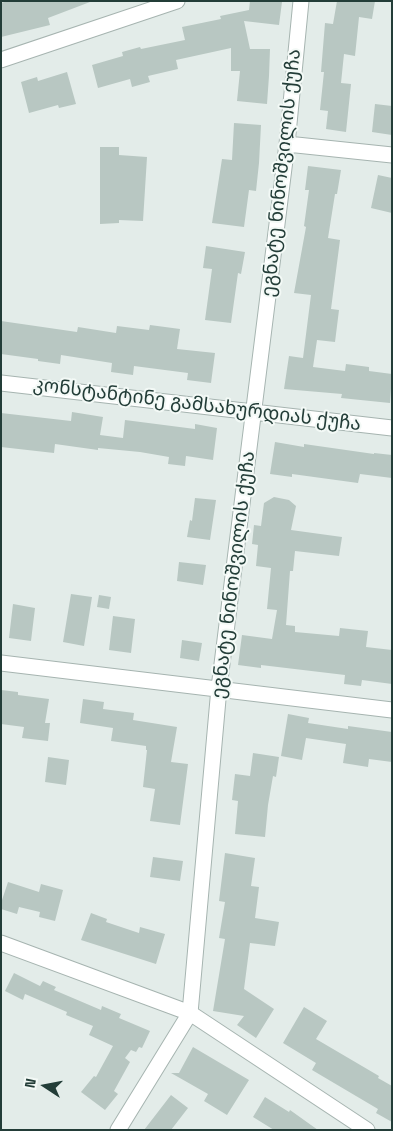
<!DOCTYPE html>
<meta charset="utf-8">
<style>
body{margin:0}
#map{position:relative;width:393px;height:1131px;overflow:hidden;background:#e3ece9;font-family:"Space Grotesk",sans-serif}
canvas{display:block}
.frame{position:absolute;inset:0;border:2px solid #233d38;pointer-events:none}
.north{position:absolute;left:20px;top:1061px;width:50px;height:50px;-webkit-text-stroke:4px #f3f9f6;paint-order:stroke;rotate:281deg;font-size:14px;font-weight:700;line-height:20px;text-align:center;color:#233d38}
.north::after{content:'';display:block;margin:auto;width:18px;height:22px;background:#233d38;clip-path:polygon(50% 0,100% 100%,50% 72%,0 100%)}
</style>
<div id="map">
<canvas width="393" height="1131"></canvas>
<div class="frame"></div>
<div class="north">N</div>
</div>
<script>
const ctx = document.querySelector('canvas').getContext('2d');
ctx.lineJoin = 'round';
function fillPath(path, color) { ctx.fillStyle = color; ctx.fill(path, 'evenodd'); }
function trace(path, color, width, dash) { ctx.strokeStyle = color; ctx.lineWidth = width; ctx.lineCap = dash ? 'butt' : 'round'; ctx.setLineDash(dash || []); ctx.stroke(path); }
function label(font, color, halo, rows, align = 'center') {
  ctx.font = font + ' "Space Grotesk","Noto Sans Georgian",sans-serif'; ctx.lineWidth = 4; ctx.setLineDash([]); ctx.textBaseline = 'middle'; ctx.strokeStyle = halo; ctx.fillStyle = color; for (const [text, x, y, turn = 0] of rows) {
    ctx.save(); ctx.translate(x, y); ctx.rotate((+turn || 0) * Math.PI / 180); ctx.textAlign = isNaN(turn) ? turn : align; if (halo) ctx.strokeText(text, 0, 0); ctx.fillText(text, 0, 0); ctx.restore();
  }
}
fillPath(new Path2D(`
 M8,1H90V2L48,18L50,25L1,37V3Z
 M250,1L282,2L279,25L244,21L250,49H270L269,76L267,104L237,101L240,71H231V48L176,60L178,69L148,76L150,82L132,87L130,79L98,88L92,65L123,56L122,52L140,47L141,49L185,40L182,27L221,19L220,16L249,10Z
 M337,1H375L372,19L359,17L355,56L344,54L341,83L351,84L346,132L326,129L328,111L320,110L324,72H321L325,23L333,24Z
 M67,72L76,104L59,108L58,105L29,113L21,82L37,77L38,81Z
 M375,104L392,106V135L372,132Z
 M234,123L261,125L259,163L256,191L249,190L244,227L212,223L222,159L232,160Z
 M100,147H119V155L147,157L143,221L119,220V223L100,224Z
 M308,166L341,170L337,194H335L328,238L340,240L331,309L339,310L335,342L317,340L313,367L345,371L346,364L369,367V371L392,374L390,403L341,398L342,394L284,389L289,356L303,358L311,295L294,293L306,227L304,226L309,190H305Z
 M378,175L392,178V213L371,208Z
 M206,246L245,252L241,274L238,273L231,323L205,320L212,269L203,268Z
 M1,321L77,332L78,327L116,333L117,326L149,330L150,325L180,329L177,349L215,353L211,383L187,380L188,373L134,366L133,375L111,372L112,363L61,355L60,364L38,361V359L1,354Z
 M72,412L103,417L100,435L123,438L125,420L195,429V424L217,428L213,460L186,456L185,466L168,464L169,457L140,452L98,448V450L55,444L54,453L1,447V413L71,421Z
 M275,442L304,447V444L374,454V453L392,455V478L360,474L358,483L292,474V477L270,474Z
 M274,497L289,500L296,506L291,530L342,537L339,556L295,551L293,571H290L286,625L295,626V632L339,636L340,628L368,631L366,647L392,650V684L362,680L361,686L344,684L345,675L261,665V668L238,665L242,635L272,639L277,610L267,609L271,568L256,566L258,545L252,544L254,525L261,526L264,503Z
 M195,498L216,500L210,540L187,537L190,520L192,521Z
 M179,562L206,565L203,585L177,581Z
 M71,594L92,597L84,646L63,642Z
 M99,595L111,597L109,609L97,607Z
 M13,604L35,608L31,641L9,638Z
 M113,616L135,619L131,653L109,650Z
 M182,640L202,643L199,661L180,658Z
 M1,690L18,692V695L49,699L45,723H50L48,741L22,738L24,727L1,724Z
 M83,699L104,702L103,709L134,713L133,720L177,727L171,762L188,764L180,825L150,821L155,789L143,787L147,750H146V746L111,741L113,728L80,723Z
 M288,714L309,718L308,723L348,729V726L392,732V762L369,759L368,767L343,763L346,744L306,738L302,760L281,756Z
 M253,753L279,757L276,777L273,776L268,805L265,837L235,834L238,801L232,800L235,774L250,776Z
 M48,757L69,760L66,785L45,782Z
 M225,853L255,858L251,886L259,887L255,918L279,922L275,946L250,943L244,989L274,1009L256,1038L237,1025L244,1016L213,1011L225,939L219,938L225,902L219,901Z
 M153,857L183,861L180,881L150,877Z
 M8,882L39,892L41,884L63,890L55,921L39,917L40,912L19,907L17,914L1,909V903Z
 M91,913L107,919L106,922L139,933L140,927L165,934L156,964L81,940Z
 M14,973L40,986L43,981L56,987L54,990L101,1010L102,1006L121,1014L119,1018L150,1031L142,1048L139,1047L136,1052L131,1050L125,1058L130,1062L114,1091L118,1094L105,1110L81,1092L94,1076L96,1077L113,1046L89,1035L93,1026L66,1015L67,1012L25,994L23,1000L5,991Z
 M304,1007L327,1021L316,1039L379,1076L378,1078L392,1086V1122L376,1113L378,1109L312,1070L316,1063L283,1043Z
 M193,1047L249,1080L227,1115L204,1101L208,1094L171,1073H179Z
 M171,1095L188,1108L171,1130H144Z
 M265,1097L289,1112L290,1110L318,1130H274L253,1117Z`), '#b8c7c2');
const minor = new Path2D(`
 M1,60L177,1
 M287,144L392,155
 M1,383L392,428
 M1,663L392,710
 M1,943L190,1013L367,1130
 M118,1130L190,1013L219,688L287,144L301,1`);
trace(minor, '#a6b4b0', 17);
trace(minor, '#fff', 15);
label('19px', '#233d38', '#f3f9f6', [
 ["ეგნატე ნინოშვილის ქუჩა",282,173,-84],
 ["კონსტანტინე გამსახურდიას ქუჩა",197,405,7],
 ["ეგნატე ნინოშვილის ქუჩა",234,575,-83]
]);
</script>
